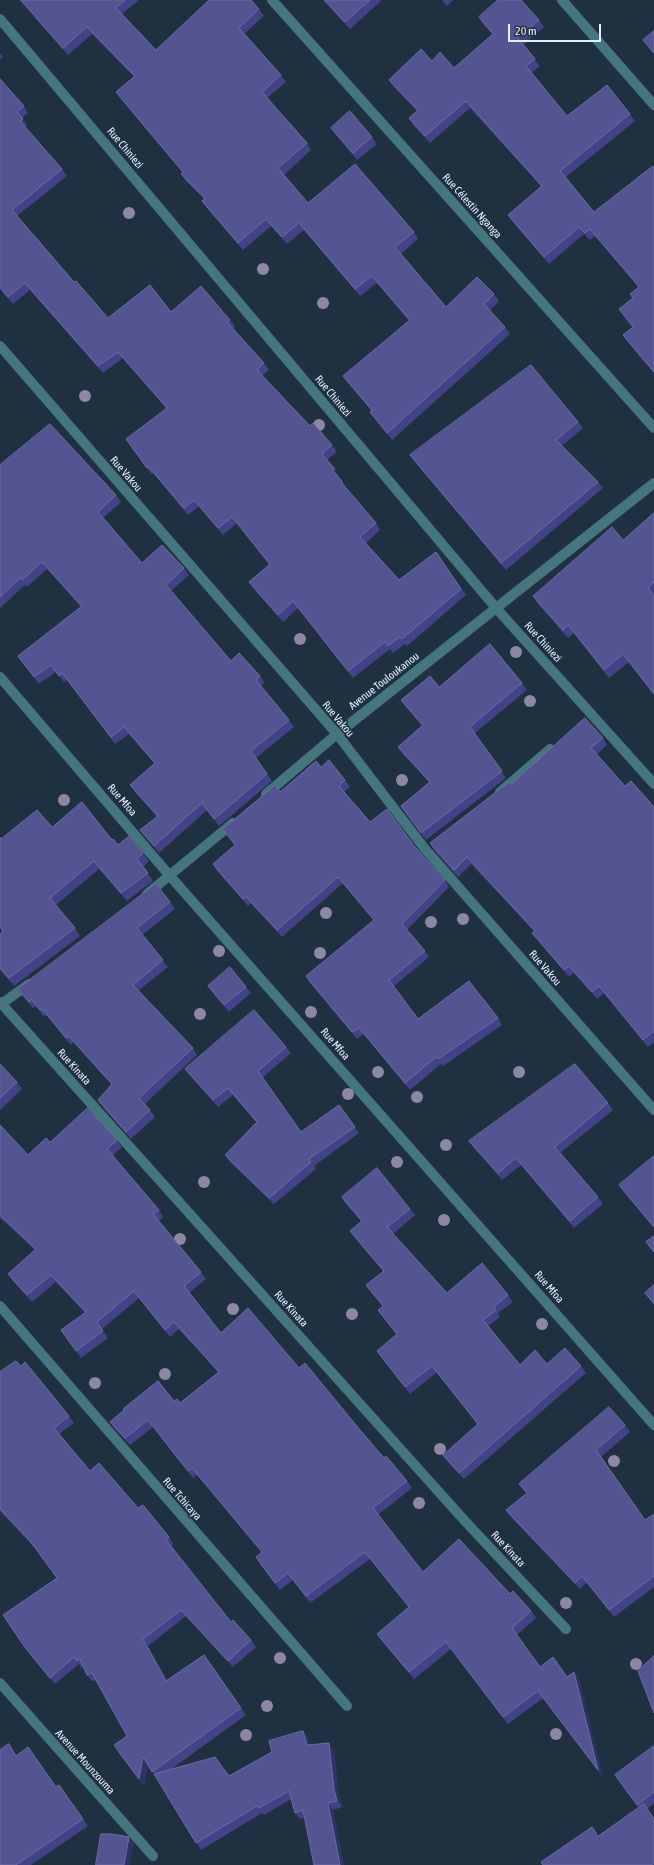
<!DOCTYPE html>
<meta charset="utf-8">
<style>
body{margin:0}
#map{position:relative;width:654px;height:1865px;overflow:hidden;background:#1f3141;font-family:"Asap Condensed",sans-serif}
canvas{display:block}
.scale{position:absolute;left:508px;top:24px;width:93px;height:18px;box-sizing:border-box;border:2px solid #e5f0fb;border-top:0;padding-left:5px;font-size:12px;line-height:14px;white-space:nowrap;color:#e5f0fb;-webkit-text-stroke:3px #1f3141;paint-order:stroke}
</style>
<div id="map">
<canvas width="654" height="1865"></canvas>
<div class="scale">20 m</div>
</div>
<script>
const ctx = document.querySelector('canvas').getContext('2d');
ctx.lineJoin = 'round';
function trace(path, color, width, dash) { ctx.strokeStyle = color; ctx.lineWidth = width; ctx.lineCap = dash ? 'butt' : 'round'; ctx.setLineDash(dash || []); ctx.stroke(path); }
function fillPath(path, color) { ctx.fillStyle = color; ctx.fill(path, 'evenodd'); }
function label(font, color, halo, rows, align = 'center') {
  ctx.font = font + ' "Asap Condensed",sans-serif'; ctx.lineWidth = 3.5; ctx.setLineDash([]); ctx.textBaseline = 'middle'; ctx.strokeStyle = halo; ctx.fillStyle = color; for (const [text, x, y, turn = 0] of rows) {
    ctx.save(); ctx.translate(x, y); ctx.rotate((+turn || 0) * Math.PI / 180); ctx.textAlign = isNaN(turn) ? turn : align; if (halo) ctx.strokeText(text, 0, 0); ctx.fillText(text, 0, 0); ctx.restore();
  }
}
trace(new Path2D(`
 M272,0L654,428
 M562,0L654,105
 M0,19L496,608L654,784
 M0,346L337,734L425,849L654,1110
 M0,677L170,876L654,1425
 M500,792L550,749
 M266,794L337,734L654,483
 M147,894L233,823
 M0,1002L464,1520L566,1629
 M0,1005L29,984
 M0,1306L347,1706
 M0,1683L153,1856`), '#45767f', 10);
ctx.fillStyle = '#8e87a4';
for (const [x, y] of [
 [129,213],
 [263,269],
 [323,303],
 [85,396],
 [319,425],
 [300,639],
 [516,652],
 [530,701],
 [402,780],
 [64,800],
 [326,913],
 [463,919],
 [431,922],
 [219,951],
 [320,953],
 [311,1012],
 [200,1014],
 [378,1072],
 [519,1072],
 [348,1094],
 [417,1097],
 [446,1145],
 [397,1162],
 [204,1182],
 [444,1220],
 [180,1239],
 [233,1309],
 [352,1314],
 [542,1324],
 [165,1374],
 [95,1383],
 [440,1449],
 [614,1461],
 [419,1503],
 [566,1603],
 [280,1658],
 [636,1664],
 [267,1706],
 [556,1734],
 [246,1735]
]) { ctx.beginPath(); ctx.arc(x, y, 6, 0, 2 * Math.PI); ctx.fill(); }
fillPath(new Path2D(`
 M20,0H139L122,14L156,50L259,9L264,16L244,34L281,75L286,82L267,98L307,143L311,150L284,175L308,203L414,232L418,239L401,254L446,307L494,294L499,301L490,310L505,327L510,334L392,440L370,412L371,410L348,383L343,376L409,321L377,283L360,296L304,230L287,244L271,226L243,250L207,208L202,201L204,199L186,181L181,174L183,173L121,99L116,92L134,77L92,34L68,55Z
 M323,0H380L381,1L350,29Z
 M442,0H453L447,6Z
 M479,17L539,20L544,27L523,45L540,66L531,73L567,116L630,114L635,121L566,177L594,212L654,168V373L628,342L623,335L633,327V298L639,287L595,236L590,240L584,234L549,264L513,222L508,215L541,186L470,108L430,143L413,125L409,118L417,111L393,86L389,80L432,61L454,68L493,34L483,24Z
 M654,31V54L643,40Z
 M0,53L3,57L0,60Z
 M0,79L24,106L28,113L22,118L27,125L25,127L62,169L67,176L17,216L74,282L108,318L171,312L230,320L235,326L233,328L264,363L269,370L262,376L310,426L332,445L337,452L327,460L339,476L338,477L342,481L346,488L376,523L380,530L366,543L399,580L436,552L466,595L407,646L405,644L393,653L390,649L353,678L298,608L283,622L254,589L249,582L269,565L237,523L223,535L199,506L188,515L153,473L151,474L130,445L166,408L123,358L103,373L30,290L13,304L0,289Z
 M331,128L372,137L377,144L357,160L336,135Z
 M578,422L583,428L562,446L598,482L603,488L506,570L415,462L410,455Z
 M0,465L116,495L121,502L103,518L142,563L184,568L189,575L171,591L231,661L260,676L265,683L261,686L289,720L294,727L256,758L272,781L219,826L207,810L159,853L145,836L140,830L157,817L135,792L130,785L155,764L129,734L115,744L67,680L64,682L56,672L39,684L18,656L81,607L47,569L27,587L25,585L0,608Z
 M654,513V695L629,662L609,678L574,633L568,638L538,604L533,596L623,540Z
 M522,683L527,690L475,733L506,778L426,840L401,806L429,782L403,754L398,747L422,726L406,707L401,700L439,687Z
 M603,738L607,745L597,754L625,786L654,807V1042L648,1047L604,993L597,999L574,973L569,977L537,939L532,933L534,931L471,864L458,877L434,850L430,843L511,784Z
 M321,767L345,780L350,787L344,792L370,822L415,847L445,880L449,887L407,930L425,951L429,957L394,986L418,1019L498,1018L502,1025L443,1066L441,1064L410,1090L364,1034L357,1039L310,983L306,976L374,920L343,883L282,937L251,903L248,906L217,871L213,864L235,845L223,829L280,792Z
 M52,827L112,840L118,845L143,853L149,861L143,867L153,881L127,901L99,869L56,905L75,928L80,936L14,986L0,970V934L3,931L0,928V837L1,839Z
 M170,902L175,909L142,935L168,967L138,991L193,1048L197,1055L145,1104L150,1110L155,1117L131,1139L103,1107L98,1100L112,1085L73,1042L71,1045L49,1018L46,1015L44,1017L36,1006L33,1008L23,996L18,989Z
 M208,986L246,987L251,993L229,1012Z
 M286,1047L291,1053L262,1078L301,1132L339,1105L359,1133L314,1166L316,1169L274,1204L230,1162L225,1155L257,1123L233,1095L218,1107L190,1075L185,1069Z
 M0,1064L17,1082L22,1089L0,1110Z
 M608,1103L613,1110L560,1153L598,1197L603,1204L574,1228L521,1165L502,1180L474,1148L469,1141Z
 M0,1125L28,1155L50,1142L117,1140L122,1147L112,1156L159,1210L163,1217L159,1221L201,1272L206,1279L189,1293L221,1333L299,1368L355,1424L384,1458L407,1481L412,1488L378,1515L423,1572L510,1594L531,1611L536,1618L517,1635L540,1667L567,1677L574,1672L579,1679L603,1777L543,1698L508,1724L451,1649L414,1679L382,1641L377,1634L409,1607L370,1559L310,1603L293,1580L280,1590L260,1564L262,1552L197,1475L193,1478L153,1427L130,1445L115,1429L110,1422L174,1401L180,1403L218,1372L179,1329L170,1337L139,1298L102,1329L108,1338L81,1358L61,1330L85,1313L56,1282L32,1302L13,1281L8,1274L35,1250L0,1218Z
 M654,1156V1228L624,1192L619,1185Z
 M342,1197L410,1209L415,1215L393,1234L447,1293L508,1295L513,1302L498,1313L500,1317L488,1326L520,1365L547,1364L581,1366L586,1373L464,1479L448,1462L443,1455L478,1425L437,1372L410,1394L377,1351L397,1335L378,1310L383,1306L366,1285L383,1271L355,1238L350,1231L361,1221L346,1204Z
 M0,1372L69,1416L74,1423L59,1434L90,1471L138,1508L169,1537L173,1544L171,1546L231,1622L251,1640L256,1647L233,1667L186,1616L148,1646L167,1680L204,1655L246,1715L170,1770L229,1776L272,1752L303,1731L308,1738L310,1745L334,1750L339,1796L342,1807L333,1810L344,1865H314L304,1818L300,1819L295,1813L291,1799L264,1815L262,1813L201,1850L148,1764L144,1786L118,1752L127,1736L96,1680L92,1681L87,1675L84,1667L81,1668L79,1664L55,1684L29,1653L3,1615L57,1578L36,1549L0,1511Z
 M625,1425L630,1432L601,1457L645,1520L654,1514V1587L614,1617L587,1582L580,1589L511,1517L506,1510L527,1494L519,1484Z
 M654,1746V1803L647,1809L654,1819V1865H543L598,1836L639,1808L615,1775Z
 M17,1756L56,1787L59,1785L88,1826L31,1865H0Z`), '#434187');
fillPath(new Path2D(`
 M143,1639L148,1646L171,1688L166,1681Z
 M574,1672L579,1679L603,1777L598,1770Z
 M303,1731L308,1738L312,1752L307,1745Z
 M329,1743L334,1750L339,1796L342,1807L337,1801L334,1789Z
 M143,1757L148,1764L144,1786L139,1779Z
 M328,1803L333,1810L344,1865H340Z
 M129,1837L134,1844L130,1865H124Z`), '#2d3366');
const building = new Path2D(`
 M21,0H125L116,8L156,50L209,0H251L259,9L239,28L281,75L262,92L307,143L278,168L308,203L355,164L414,232L395,247L446,307L477,277L494,294L484,304L505,327L387,433L370,412L372,410L343,376L410,320L372,276L355,289L299,223L282,237L266,219L238,243L202,201L205,198L181,174L183,172L116,92L135,76L87,27L63,48Z
 M325,0H370L345,22Z
 M498,0H521L539,20L518,38L535,59L526,66L567,116L607,85L630,114L560,171L594,212L653,166L654,168V372L623,335L633,327L619,309L633,298L630,294L639,287L590,229L585,233L579,227L544,257L508,215L542,186L466,101L425,136L409,118L418,110L389,80L421,49L432,61L440,52L454,68L493,34L479,17Z
 M654,31V53L643,40Z
 M0,79L24,106L17,112L23,119L20,121L62,169L12,210L74,282L76,281L108,318L150,285L171,312L201,286L230,320L227,322L264,363L257,370L310,426L313,423L332,445L322,454L335,469L332,471L342,481L341,482L376,523L360,537L399,580L436,552L461,589L402,639L400,637L388,646L385,642L348,671L293,601L278,615L249,582L270,564L232,517L218,528L194,500L184,508L148,466L147,468L126,439L167,408L118,352L98,366L25,283L8,297L0,287Z
 M350,111L372,137L353,153L331,128Z
 M531,365L578,422L556,440L598,482L501,563L410,455Z
 M50,424L116,495L98,512L142,563L162,545L184,568L166,585L231,661L239,653L260,676L256,680L289,720L251,751L267,774L214,819L202,803L154,846L140,830L158,816L130,785L155,763L124,727L111,737L62,673L59,676L51,665L34,677L18,656L82,606L42,562L22,580L20,578L0,597V465Z
 M654,513V582L648,588L654,596V694L623,654L604,670L568,625L563,630L533,596L612,527L623,540Z
 M490,644L522,683L470,727L502,771L421,833L401,806L430,782L398,747L423,725L401,700L430,676L439,687Z
 M585,718L603,738L591,748L625,786L631,781L654,807V1031L643,1040L599,986L592,992L569,966L564,970L532,933L535,931L467,857L454,870L430,843L509,782L511,784Z
 M329,760L345,780L339,786L370,822L387,809L415,847L445,880L402,924L425,951L389,980L418,1019L469,981L498,1018L438,1059L436,1057L405,1083L359,1028L352,1032L306,976L374,920L338,877L277,930L246,897L243,899L213,864L235,845L223,829L275,785L280,792L316,761L321,767Z
 M82,802L112,840L113,839L118,845L129,836L143,853L137,859L148,873L121,893L94,861L50,898L75,928L9,978L0,968V934L3,931L0,927V837L1,839L37,810L52,827Z
 M156,884L170,902L137,928L163,960L133,985L193,1048L139,1098L150,1110L126,1132L98,1100L112,1084L69,1036L66,1038L44,1011L41,1009L40,1010L31,999L29,1002L18,989Z
 M230,967L246,987L224,1005L208,986Z
 M254,1010L286,1047L258,1071L301,1132L339,1105L355,1127L309,1159L311,1162L269,1198L225,1155L257,1122L228,1088L213,1100L185,1069Z
 M0,1064L17,1082L0,1098Z
 M575,1064L608,1103L555,1147L598,1197L570,1221L516,1158L498,1173L469,1141Z
 M88,1108L117,1140L107,1149L159,1210L153,1214L201,1272L184,1286L221,1333L248,1308L299,1368L305,1363L355,1424L384,1458L386,1456L407,1481L373,1508L423,1572L459,1539L510,1594L513,1591L531,1611L512,1628L540,1667L553,1657L567,1677L574,1672L598,1770L538,1691L503,1717L446,1642L409,1672L377,1634L409,1607L365,1552L306,1596L288,1573L275,1583L256,1557L262,1552L192,1468L188,1471L148,1420L125,1438L110,1422L124,1410L123,1409L158,1381L174,1401L177,1399L180,1403L219,1372L174,1322L165,1330L134,1291L97,1322L103,1331L76,1351L61,1330L86,1312L51,1275L27,1295L8,1274L36,1249L0,1215V1125L28,1155L46,1138L50,1142Z
 M654,1156V1227L619,1185Z
 M377,1168L410,1209L387,1227L447,1293L482,1263L508,1295L494,1307L496,1310L483,1320L520,1365L535,1350L547,1364L565,1348L581,1366L459,1473L443,1455L478,1424L432,1366L405,1387L377,1351L397,1334L378,1310L383,1306L366,1285L384,1271L350,1231L362,1221L342,1197Z
 M654,1236V1252L646,1242Z
 M654,1285V1304L645,1293Z
 M16,1361L21,1366L25,1362L69,1416L54,1428L90,1471L99,1463L138,1508L143,1505L169,1537L166,1540L231,1622L233,1620L251,1640L228,1661L181,1610L143,1639L166,1681L204,1655L241,1708L152,1772L143,1757L139,1779L114,1745L127,1736L92,1673L87,1675L80,1659L77,1661L74,1657L50,1678L24,1646L3,1615L57,1578L31,1542L0,1509V1372Z
 M609,1407L625,1425L596,1450L645,1520L654,1514V1576L609,1610L582,1576L575,1583L506,1510L527,1493L519,1484Z
 M654,1656V1713L638,1671Z
 M303,1731L307,1745L329,1743L334,1789L337,1801L328,1803L340,1865H314L303,1810L295,1813L289,1791L259,1808L257,1806L196,1843L154,1774L215,1757L229,1776L272,1752L269,1741Z
 M9,1744L16,1756L28,1747L56,1787L59,1785L83,1819L16,1865H0V1750Z
 M654,1746V1792L637,1805L615,1775Z
 M644,1804L654,1819V1863L651,1865H543L541,1862L592,1827L598,1836Z
 M101,1834H112L129,1837L124,1865H96Z`);
fillPath(building, '#555493');
trace(building, '#6b6ca4', 1);
label('11px', '#e5f0fb', '#1f3141', [
 ["Rue Chiniezi",125,148,50],
 ["Rue Célestin Nganga",472,206,48],
 ["Rue Chiniezi",333,396,50],
 ["Rue Vakou",126,474,49],
 ["Rue Chiniezi",543,642,48],
 ["Avenue Touloukanou",384,681,-38],
 ["Rue Vakou",338,719,50],
 ["Rue Mfoa",122,800,49],
 ["Rue Vakou",545,968,49],
 ["Rue Mfoa",335,1044,49],
 ["Rue Kinata",74,1067,48],
 ["Rue Mfoa",549,1287,49],
 ["Rue Kinata",291,1309,48],
 ["Rue Tchicaya",182,1499,49],
 ["Rue Kinata",508,1549,47],
 ["Avenue Mounzouma",85,1762,48]
]);
</script>
